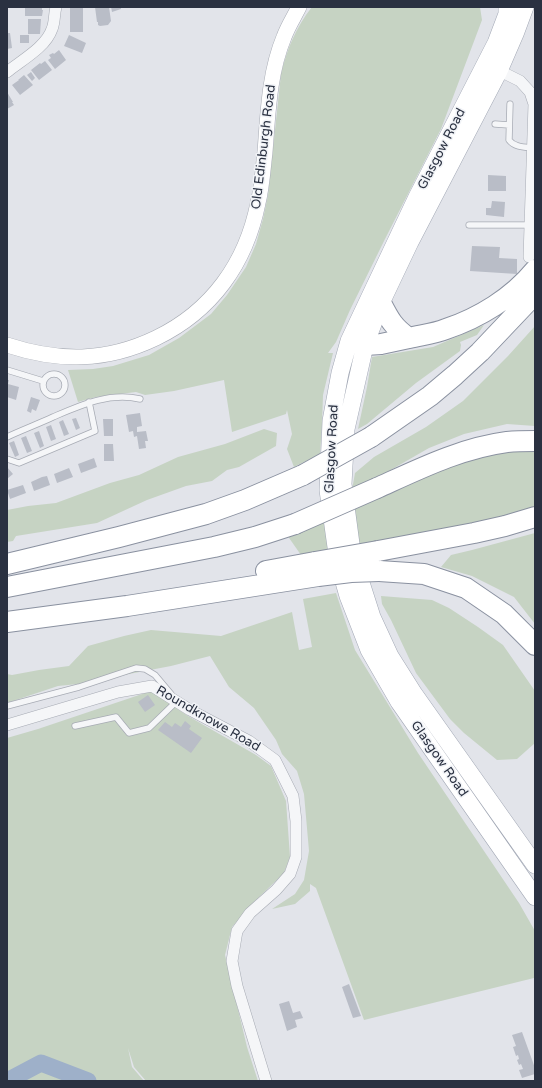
<!DOCTYPE html>
<style>
body{margin:0}
#map{position:relative;width:542px;height:1088px;overflow:hidden;background:#e2e4ea;font-family:"Varela Round",sans-serif}
canvas{display:block}
.frame{position:absolute;inset:0;border:8px solid #2a3141;pointer-events:none}
</style>
<div id="map">
<canvas width="542" height="1088"></canvas>
<div class="frame"></div>
</div>
<script>
const ctx = document.querySelector('canvas').getContext('2d');
ctx.lineJoin = 'round';
function fillPath(path, color) { ctx.fillStyle = color; ctx.fill(path, 'evenodd'); }
function trace(path, color, width, dash) { ctx.strokeStyle = color; ctx.lineWidth = width; ctx.lineCap = dash ? 'butt' : 'round'; ctx.setLineDash(dash || []); ctx.stroke(path); }
function label(font, color, halo, rows, align = 'center') {
  ctx.font = font + ' "Varela Round",sans-serif'; ctx.lineWidth = 3; ctx.setLineDash([]); ctx.textBaseline = 'middle'; ctx.strokeStyle = halo; ctx.fillStyle = color; for (const [text, x, y, turn = 0] of rows) {
    ctx.save(); ctx.translate(x, y); ctx.rotate((+turn || 0) * Math.PI / 180); ctx.textAlign = isNaN(turn) ? turn : align; if (halo) ctx.strokeText(text, 0, 0); ctx.fillText(text, 0, 0); ctx.restore();
  }
}
fillPath(new Path2D(`
 M312,7H480L482,20L441,129L385,239L350,310L336,342L328,353H333L323,395L322,425L320,454L294,467L287,449L292,434L287,410L286,414L232,432L224,380L174,391L145,395L136,392L96,397L78,402L68,370L93,369L113,366L149,355L179,338L211,314L227,295L246,267L256,244L263,219L268,195L281,74C287,49 296,27 312,7Z
 M484,325L477,335L460,342L461,345L460,351L416,383L367,424L358,429L367,387L372,357L433,347Z
 M535,326V426L507,424L464,434L429,448L368,483L352,490L355,473L374,457L426,427L463,401L508,356Z
 M264,429L277,433L276,446L239,467L227,470L212,481L186,486L147,500L97,523L16,536L13,541L7,542V510L28,506L56,503L110,483L139,475L178,457L225,444Z
 M535,449V507L486,521L357,545L352,509L437,470L494,452Z
 M324,521L330,549L301,555L287,535Z
 M535,533V624L514,597L472,576L441,567L451,555L472,550Z
 M336,593L355,650L418,753L519,903L535,931V979L534,978L364,1020L316,888L310,884V891L295,904L272,909L295,894L304,880L309,851L304,794L297,771L282,754L276,740L254,708L229,687L210,656L171,666L113,677L98,682L58,686L7,703V674L12,675L39,670L69,666L88,646L124,636L151,630L221,636L292,612L299,650L312,647L303,599Z
 M381,596L432,600L449,608L478,627L503,645L535,691V743L517,759L497,760L464,733L450,719L416,673L391,620L382,604Z
 M151,691L188,716L256,755L271,766L286,801L290,857L284,873L254,902L232,927L225,955L247,1047L258,1081H146L134,1067L128,1048L132,1067L144,1081H7V738L38,729Z`), '#c6d3c3');
trace(new Path2D(`
 M7,1081L41,1063L88,1081`), '#9eb0c9', 17);
fillPath(new Path2D(`
 M25,7H42V10H43L42,16H25Z
 M70,7H83V32H70Z
 M95,7H109L111,21L108,25L100,26L98,25V22H97Z
 M111,7H121V9L112,12Z
 M28,19H41L40,34H28Z
 M7,33H10L12,48L7,49Z
 M20,35H29V43H20Z
 M69,35L86,43L82,53L64,46Z
 M59,50L66,60L55,69L48,60L51,58L49,55L53,53L54,54Z
 M45,61L52,70L39,80L31,70L40,63L41,64Z
 M31,72L35,78L32,81L27,75Z
 M24,75L33,85L20,95L12,85L19,80H18Z
 M7,92L13,102H12L14,105L7,109Z
 M488,175L506,176V191H488Z
 M492,201L505,202L504,217L486,215V208H491Z
 M472,246L500,247L499,258L517,259V274L470,271Z
 M7,380H9L8,384L19,387L16,400L7,397Z
 M31,397L40,400L36,411L32,409L31,413L27,411Z
 M140,413L142,426L137,427V432L146,431L148,441H145L146,448L139,449L137,436L134,437L133,431L129,432L126,415Z
 M76,418L80,428L76,430L72,419Z
 M103,419H113V436H104Z
 M63,420L69,434L64,436L59,422Z
 M51,425L56,439L51,441L46,427Z
 M39,431L44,446L40,448L34,433Z
 M26,436L32,451L27,453L21,438Z
 M14,441L19,455L15,457L9,443Z
 M104,444H113L114,461H104Z
 M94,458L97,467L81,473L78,464Z
 M7,467L13,474L7,479Z
 M69,468L73,477L57,483L54,474Z
 M47,476L50,485L34,491L31,482L42,477Z
 M23,485L26,493L10,499L7,490Z
 M148,695L155,705L145,712L138,702Z
 M185,721L191,726L189,729L202,738L191,753L158,730L165,722L172,727L175,723L181,727Z
 M349,984L361,1016L353,1018L342,987Z
 M289,1001L293,1013L300,1011L303,1018L295,1020L297,1027L287,1031L279,1004Z
 M522,1032L535,1068V1074L522,1078L519,1070L523,1069L521,1064L519,1065L517,1060L519,1059L518,1055L516,1056L513,1047L516,1046L512,1035Z`), '#b9bdc7');
const service = new Path2D(`
 M510,104L509,140C514,147 524,147 533,148
 M495,124L509,125
 M469,225H530
 M7,370L43,381
 M43 385a11 11 0 1 1 22 0a11 11 0 1 1-22 0Z
 M7,437C22,430 38,424 53,417C81,405 109,392 140,399
 M7,459L19,463L95,431L89,402
 M7,706L79,687L136,668L145,669L155,675L171,694
 M75,726L116,717L129,733L149,728L177,701L176,700`);
const minor = new Path2D(`
 M494,68L520,81L530,92L534,104L529,257
 M7,72C22,60 46,47 52,29C55,22 54,14 56,7
 M7,725L118,692L152,686L190,710L249,741L275,760L293,796L296,821V857L290,874L276,890L250,913L237,931L232,961L237,986L266,1081`);
const secondary = new Path2D(`
 M7,345C59,362 106,362 156,338C212,311 246,263 258,203C262,187 263,169 265,152C268,114 269,73 284,37C288,26 294,17 299,7`);
const primary = new Path2D(`
 M507,7V14L496,43L417,197L349,341L340,373L331,421L328,490L338,561L348,596L369,650L399,702L535,897
 M525,7L515,34L499,71L410,242L381,303L365,345L346,429L343,484L351,544L356,567L372,617L390,656L414,694L535,865`);
const motorway = new Path2D(`
 M381,303C389,319 394,328 409,338C421,335 434,334 446,329C479,318 512,298 535,270
 M365,345L381,344L409,338
 M371,437L430,396L455,375L480,352L535,294
 M377,488C419,469 461,448 507,442C517,441 526,441 535,441
 M378,551L474,533L505,526L535,517
 M7,564L119,537L206,514L245,500L303,475
 M266,571L315,562
 M379,571L424,574L466,588L504,614L535,645
 M7,587L214,547L255,537L295,524
 M7,622L127,606L318,576`);
trace(service, '#a7abb4', 7);
trace(minor, '#a7abb4', 12);
trace(secondary, '#a7abb4', 16);
trace(primary, '#a2a8b5', 18);
trace(motorway, '#8a91a0', 22);
trace(service, '#f5f6f8', 5.5);
trace(minor, '#f5f6f8', 11);
trace(secondary, '#fff', 15);
trace(primary, '#fff', 17);
trace(motorway, '#fff', 20);
const motorwayBridge = new Path2D(`
 M303,475L371,437
 M295,524L377,488
 M315,562L378,551
 M318,576L351,572L379,571`);
trace(motorwayBridge, '#8a91a0', 22, []);
trace(motorwayBridge, '#fff', 20);
label('13px', '#2a3141', '#f1f3f7', [
 ["Old Edinburgh Road",264,147,-83],
 ["Glasgow Road",442,149,-63],
 ["Glasgow Road",332,449,-87],
 ["Roundknowe Road",208,719,30],
 ["Glasgow Road",439,759,55]
]);
</script>
